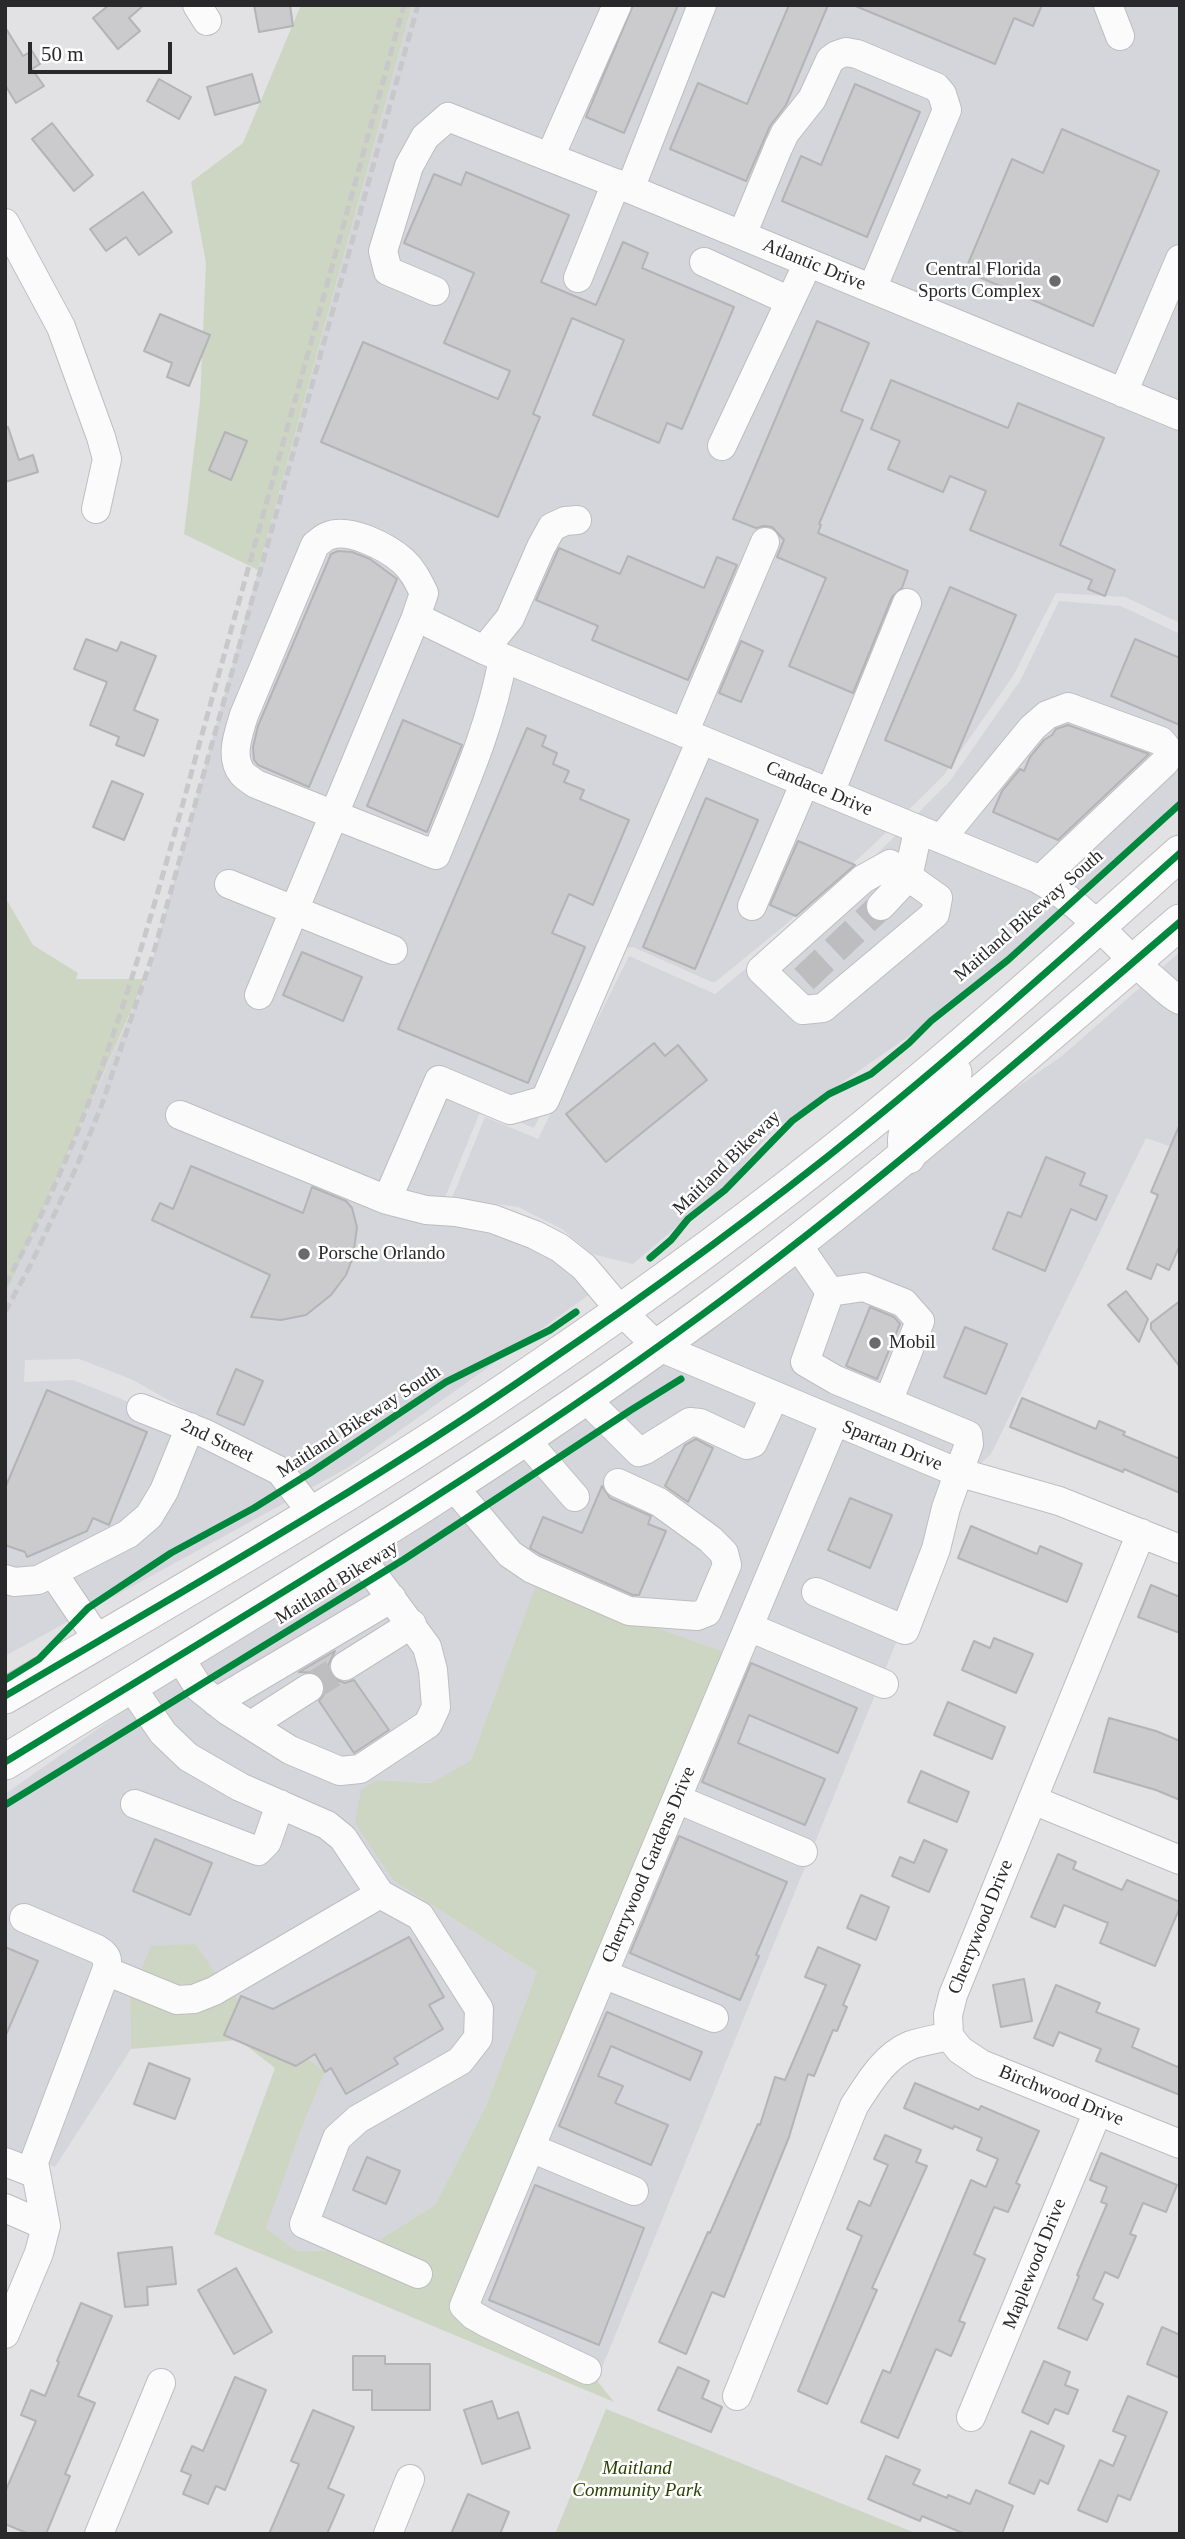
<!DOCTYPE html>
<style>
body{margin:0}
#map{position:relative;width:1185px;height:2539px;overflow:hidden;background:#e2e2e4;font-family:Georgia,serif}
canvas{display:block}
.frame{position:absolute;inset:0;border:7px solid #29292b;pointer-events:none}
.scale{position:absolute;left:28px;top:42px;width:144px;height:32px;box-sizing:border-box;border:4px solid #29292b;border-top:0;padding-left:9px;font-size:21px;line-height:24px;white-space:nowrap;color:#29292b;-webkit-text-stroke:5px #fff;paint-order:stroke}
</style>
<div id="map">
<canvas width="1185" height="2539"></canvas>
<div class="frame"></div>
<div class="scale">50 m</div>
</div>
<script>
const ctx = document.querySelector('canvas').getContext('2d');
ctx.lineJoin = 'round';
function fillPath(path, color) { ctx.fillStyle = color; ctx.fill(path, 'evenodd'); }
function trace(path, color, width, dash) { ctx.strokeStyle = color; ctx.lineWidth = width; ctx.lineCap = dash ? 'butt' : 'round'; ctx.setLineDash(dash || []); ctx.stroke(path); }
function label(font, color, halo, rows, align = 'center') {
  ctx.font = font + ' Georgia,serif'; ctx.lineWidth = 5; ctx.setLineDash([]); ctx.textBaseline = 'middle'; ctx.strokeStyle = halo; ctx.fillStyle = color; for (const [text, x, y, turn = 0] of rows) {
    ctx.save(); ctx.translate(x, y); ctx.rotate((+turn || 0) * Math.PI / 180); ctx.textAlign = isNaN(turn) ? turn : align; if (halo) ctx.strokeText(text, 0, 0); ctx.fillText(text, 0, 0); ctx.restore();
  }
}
fillPath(new Path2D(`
 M412,5H692L625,175L443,103L435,123L1180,428V623L1125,597L1056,593L1013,676L944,775L871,847L784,926L714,983L633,947L625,948L534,1128L489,1109L481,1110L444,1200L604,1284L349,1467L309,1489L211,1424L131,1379L79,1359L25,1360L24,1382L73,1380L122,1399L201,1444L274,1481L290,1500L5,1656V1296L149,972Z
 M713,5H1180V404L643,182Z
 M1059,601L1121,606L1180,634V804L1092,879L958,1002L772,1131L729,1182L633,1264L592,1254L562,1229L518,1207L452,1198L485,1117L538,1139L629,956L715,994L789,933L877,854L950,781L1020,681Z
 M1180,952V988L1159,970Z
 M1143,985L1180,1013V1150L1146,1138L991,1454L977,1467L678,1344L948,1135L1062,1056Z
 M659,1359L821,1429L727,1653L536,1586L471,1760L431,1783L377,1780L394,1881L537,1972L485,2108L435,2205L363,2250L297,2251L265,2228L301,2128L325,2072L263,2024L221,1981L130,1998L131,2049L55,2167L5,2146V1794L240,1629Z
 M839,1437L960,1485L597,2380L591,2372L477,2303Z`), '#d5d5dc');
fillPath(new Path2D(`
 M301,5H412L258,570L184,534L200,401L206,263L191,182L243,143Z
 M5,897L33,945L78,973L76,979H145L5,1296Z
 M536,1585L727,1653L451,2312L591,2373L614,2402L214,2234L275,2068L239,2040L131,2049L130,1998L151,1946L195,1944L221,1981L263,2024L325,2072L301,2129L266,2228L297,2251L363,2250L435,2205L485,2108L537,1972L394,1881L355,1823L361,1790L377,1780L431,1783L471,1760Z
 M606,2409L918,2534H555Z`), '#cdd6c3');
const building = new Path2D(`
 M109,5H144L129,18L140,31L118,49L93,18Z
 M254,5H290L293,26L259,32Z
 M633,5H678L624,133L586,117Z
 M789,5H828L786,105L770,126L746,181L670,149L698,83L747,104Z
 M853,5H1042L1033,26L1014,18L995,64Z
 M5,27L23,56L32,51L40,64L32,69L44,86L16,103L5,85Z
 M252,74L260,102L215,115L207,87Z
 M159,79L191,97L179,119L147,101Z
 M855,84L920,112L867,237L782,201L801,156L821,165Z
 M52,123L93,175L74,191L32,139Z
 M1062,129L1159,171L1093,326L965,271L1012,159L1043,173Z
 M466,172L569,215L541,282L596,305L623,242L648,253L642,268L734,307L682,429L667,423L659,443L593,415L624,340L572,318L533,414L540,417L498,517L321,442L363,342L498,399L510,371L444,343L474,273L404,243L434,174L461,185Z
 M143,192L172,232L139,255L126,237L106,251L90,229Z
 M160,314L210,335L189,386L167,377L172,363L144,351Z
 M817,321L869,343L841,411L863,420L819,524L821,525L818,533L908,571L902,588L892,597L853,693L789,666L826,578L777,557L784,540L772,527L764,526L756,528L733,519Z
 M891,380L1008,428L1018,403L1104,438L1060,545L1115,570L1105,596L1088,589L1092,580L970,530L986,491L950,476L943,492L888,469L900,441L871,429Z
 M8,427L19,460L33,455L38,472L5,482V428Z
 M225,432L247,441L231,480L209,470Z
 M559,548L620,574L628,556L704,588L717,557L737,565L688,680L592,640L598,626L536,600Z
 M338,551L352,552L370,559L397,579L309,787L258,765L254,760L253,747L258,726L331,554Z
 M950,587L1016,615L951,768L885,740Z
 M86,639L117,651L121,642L156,656L134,710L158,720L144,756L116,745L119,737L90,725L107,682L74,669Z
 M1135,639L1180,658V725L1111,696Z
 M741,641L763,651L741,702L719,693Z
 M403,720L462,745L427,832L367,806Z
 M1068,725L1149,754L1058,840L993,812L1002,791L1020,769L1024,771L1030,757L1044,740L1052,735L1056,729Z
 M527,728L546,736L542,746L557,753L553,764L569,771L564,782L584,790L580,799L629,820L593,905L569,894L552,933L585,947L528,1083L398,1029Z
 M112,781L143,794L124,840L93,827Z
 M706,798L758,820L695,969L643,947Z
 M798,841L855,865L796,916L770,905Z
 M302,952L362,977L343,1021L283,995Z
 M654,1043L665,1056L678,1045L707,1080L606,1162L566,1114Z
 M1180,1124V1245L1169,1270L1157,1264L1151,1279L1127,1269L1158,1195L1151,1192Z
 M1046,1157L1085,1173L1080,1185L1107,1196L1096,1220L1071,1209L1045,1271L993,1249L1008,1212L1021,1217Z
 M191,1166L303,1213L312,1187L346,1201L352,1208L357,1227L353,1257L346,1275L331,1295L306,1315L281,1320L251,1317L270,1275L152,1220L160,1203L173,1209Z
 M1126,1291L1148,1319L1139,1342L1108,1305Z
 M1180,1301V1367L1151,1329V1323Z
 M870,1307L894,1317L900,1324L877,1379L846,1366Z
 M965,1327L1007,1344L986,1394L944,1377Z
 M236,1369L263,1381L244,1425L217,1414Z
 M47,1390L147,1432L109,1525L93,1518L87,1531L27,1557L25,1552L5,1545V1488Z
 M1022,1398L1096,1429L1099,1421L1125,1432L1123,1435L1180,1459V1493L1124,1469L1123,1472L1010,1427Z
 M696,1439L713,1448L688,1502L665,1486L685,1445Z
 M602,1486L610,1498L651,1516L648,1524L666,1531L639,1595H633L540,1554L530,1548L543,1517L582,1533Z
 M850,1498L892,1515L870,1568L828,1550Z
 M971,1526L1037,1554L1040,1546L1082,1564L1067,1602L958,1558Z
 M1151,1585L1180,1597V1633L1138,1617Z
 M994,1638L1033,1654L1016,1693L962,1670L974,1641L990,1648Z
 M335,1651L328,1666L331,1675L337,1680L345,1683L354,1680L389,1730L354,1753L319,1701L323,1696L326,1688L323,1679L316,1673L299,1672Z
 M751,1663L857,1708L838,1753L749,1715L738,1743L825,1779L805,1825L702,1782Z
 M948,1702L1005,1727L992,1759L934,1735Z
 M1109,1718L1156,1731L1180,1741V1800L1156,1790L1094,1772Z
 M921,1771L969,1792L957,1822L908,1802Z
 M679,1836L787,1882L756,1955L759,1956L740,2000L630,1953Z
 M155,1839L212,1863L190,1915L133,1891Z
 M924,1840L947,1850L929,1892L892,1876L900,1857L914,1863Z
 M1058,1854L1076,1862L1073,1869L1122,1890L1127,1880L1180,1902V1907L1155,1966L1100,1943L1108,1923L1064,1905L1055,1927L1031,1917Z
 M861,1895L889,1907L876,1940L847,1928Z
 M409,1937L444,1997L429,2005L443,2029L394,2058L398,2064L346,2094L331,2068L325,2072L315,2054L296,2066L224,2035L241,1996L273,2009Z
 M5,1947L38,1961L5,2037Z
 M818,1947L860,1965L843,2005L847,2007L837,2031L833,2030L814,2076L808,2074L789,2137L724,2297L712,2292L686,2354L659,2342L708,2232L710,2233L758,2124L760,2125L775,2077L785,2080L826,1985L805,1977Z
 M1024,1979L1032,2021L1001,2027L993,1985Z
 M1056,1985L1100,2003L1096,2012L1139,2029L1132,2047L1180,2068V2095L1096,2061L1101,2049L1059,2032L1053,2046L1034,2038Z
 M607,2012L702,2052L690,2080L611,2046L598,2076L623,2086L615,2103L668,2125L651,2165L559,2126Z
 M149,2063L190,2079L175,2119L134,2104Z
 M915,2083L979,2110L981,2106L1039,2131L1016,2183L1020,2185L1008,2212L994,2207L974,2254L985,2259L959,2321L965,2323L951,2356L936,2349L898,2438L861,2422L883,2370L890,2373L971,2180L986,2187L998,2159L977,2150L982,2138L954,2126L953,2129L904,2108Z
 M885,2135L921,2150L916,2162L927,2166L872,2288L877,2290L827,2404L798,2391L862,2236L847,2229L859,2201L870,2206L888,2165L874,2159Z
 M1101,2153L1177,2185L1166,2212L1143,2203L1130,2234L1136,2236L1118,2278L1105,2272L1093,2299L1103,2304L1087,2340L1058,2328L1079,2276L1077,2275L1107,2204L1101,2202L1107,2187L1090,2180Z
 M367,2157L400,2171L386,2204L353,2190Z
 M535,2185L644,2228L599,2345L489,2300Z
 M172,2247L176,2284L147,2287L148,2305L125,2307L118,2253Z
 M236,2268L272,2332L234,2354L198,2290Z
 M81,2303L112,2316L78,2396L95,2403L65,2474L70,2476L46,2534H29L5,2524V2492L36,2421L21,2415L31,2390L45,2396L59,2362L57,2361Z
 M1162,2327L1180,2335V2378L1147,2364Z
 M353,2356H385V2364H430V2410H372V2390H353Z
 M1044,2361L1070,2372L1065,2385L1078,2390L1068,2414L1055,2409L1048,2424L1022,2412Z
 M678,2367L709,2381L702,2398L722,2407L711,2432L658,2410Z
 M235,2377L266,2390L225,2490L216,2486L208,2504L183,2494L191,2475L181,2471L192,2446L203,2451Z
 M1128,2396L1167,2412L1130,2500L1118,2495L1107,2522L1078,2510L1100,2460L1113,2466L1126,2436L1113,2431Z
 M492,2401L498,2419L518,2412L530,2448L482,2464L464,2410Z
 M313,2410L354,2427L328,2488L344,2495L327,2534H269L299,2464L291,2461Z
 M1031,2431L1064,2446L1048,2484L1040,2480L1034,2494L1009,2483Z
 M886,2456L920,2470L913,2484L947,2498L948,2495L970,2504L976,2490L1013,2506L1002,2534H965L922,2516L920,2521L868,2499Z
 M468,2494L509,2512L500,2534H451Z`);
fillPath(building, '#cbcacc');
trace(building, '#b4b4b6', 2);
trace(new Path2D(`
 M804,979L881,906
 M309,1688L345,1666`), '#bdbdbf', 28, [28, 14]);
const minor = new Path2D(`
 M197,5L207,21
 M1108,5L1120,36
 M550,157L617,5
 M630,189L702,5
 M5,223L61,327L101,437L107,459L96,509
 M742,235L778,148L785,133L812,99L830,60L837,55L846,52L857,54L936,87L942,94L947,110L872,289
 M704,262L790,301
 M578,278L616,183
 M435,291L388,271L383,251L409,166L425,137L448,117L630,189L1180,416
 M1123,393L1180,259
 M722,446L808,263
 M416,617L424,593C418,581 413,570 403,561C387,547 349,527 328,536C324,537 319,542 315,545L244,715C239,732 229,757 242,773C245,777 252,781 256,784L436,855C462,790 491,727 503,658
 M484,650L510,618L541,547L552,527L565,521L577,520
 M684,733L765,542
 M830,793L907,603
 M941,839L1032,728L1047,715L1068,707L1161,741C1169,749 1169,753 1165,762L1040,880
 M890,864L938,898L935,914L823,1008L803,1010L761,970L863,879Z
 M229,884L393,950
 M752,906L805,782
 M881,906L908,877L918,831
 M259,995L416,617L484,650L1036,878C1083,903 1112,943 1151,977C1160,984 1169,995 1180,1000
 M180,1115L387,1200L426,1210L456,1212L493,1219L535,1235L560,1248L584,1267L621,1311L657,1346L954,1471L1059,1501L1180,1549
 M387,1200L439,1080L510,1110L545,1100L701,740
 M797,1244L830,1292L805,1362L836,1380L968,1435L969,1444L946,1508L936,1549L905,1630L816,1592
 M830,1292L864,1287L904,1303L920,1321L888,1402
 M584,1397L639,1452L645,1450L690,1422L700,1423L747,1445L753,1443L774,1397
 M141,1408L206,1434L280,1471L313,1514
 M524,1438L575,1497
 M453,1486L510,1554L532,1569L629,1611L697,1616L707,1612L727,1565L724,1553L710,1539L659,1502L618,1483
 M53,1573L99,1641
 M5,1579L14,1582L38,1580L128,1534L149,1516L164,1491L190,1427
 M749,1627L884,1684
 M178,1655L199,1688L228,1711L290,1750L340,1771L360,1769L428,1724L436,1707L433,1670L427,1647L354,1548
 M345,1666L412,1624
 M130,1685L163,1733L188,1757L240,1787L327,1825L343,1838L380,1894L420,1916L479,2009L478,2038L460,2061L358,2119L337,2138L304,2224L418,2274
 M216,1702L392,1598
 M251,1725L309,1688
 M677,1799L803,1852
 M1033,1800L1180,1860
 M135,1804L258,1851L267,1842L280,1804
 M24,1918L97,1949C107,1955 109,1959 106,1971L177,2000L194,1999L214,1991L380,1894
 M603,1974L714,2018
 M949,2036L948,2015L953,1995L1141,1533
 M949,2036L960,2050L981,2064L1180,2144
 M531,2148L634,2191
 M5,2162L36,2174
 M5,2208L46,2226
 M5,2334L39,2253L46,2226L34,2162L106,1971
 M587,2370L487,2323L473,2315L464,2306L834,1423
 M737,2396L854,2106C869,2083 884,2056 911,2045C923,2041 937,2039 949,2036
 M971,2417L1098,2111
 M99,2534L161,2383
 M388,2534L410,2479`);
const major = new Path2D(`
 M908,1156C898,1124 919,1117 938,1096C944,1089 949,1081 954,1073
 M5,1696C185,1590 367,1487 539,1368C651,1292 761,1211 867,1125C974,1038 1077,945 1180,853
 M5,1762C241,1617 480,1478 703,1314C869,1192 1024,1056 1180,922`);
trace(minor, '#bebec0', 30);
trace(major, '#bebec0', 37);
trace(minor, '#fbfbfb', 28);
trace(major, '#fbfbfb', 35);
trace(new Path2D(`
 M5,1285C105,1106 158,891 213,695C277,465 341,235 404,5
 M5,1312L30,1266L76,1168L101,1107L155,948L418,5`), '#c8c8ca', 5, [10, 5]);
trace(new Path2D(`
 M650,1258L671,1240L688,1219L725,1190L792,1121L829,1094L871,1074L909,1043L931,1021L1008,960L1180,804
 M5,1680L39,1659L88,1608L171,1553L254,1508L310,1473L446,1382L550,1330L576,1312
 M5,1696C185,1590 367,1487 539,1368C651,1292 761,1211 867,1125C974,1038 1077,945 1180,853
 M5,1762C241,1617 480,1478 703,1314C869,1192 1024,1056 1180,922
 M5,1805L403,1560L631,1410L681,1379`), '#00873e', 7);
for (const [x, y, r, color] of [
 [1055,281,7,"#6a6a6c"],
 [304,1254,7,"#6a6a6c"],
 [875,1343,7,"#6a6a6c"]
]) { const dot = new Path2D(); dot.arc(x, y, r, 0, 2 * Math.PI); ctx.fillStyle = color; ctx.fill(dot); trace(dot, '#fff', 2.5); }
label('19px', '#29292b', '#fff', [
 ["Atlantic Drive",814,265,22],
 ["Candace Drive",819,789,23],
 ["Maitland Bikeway South",1029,916,-41],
 ["Maitland Bikeway",727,1163,-44],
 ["Maitland Bikeway South",359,1422,-33],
 ["2nd Street",217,1441,25],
 ["Spartan Drive",892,1446,22],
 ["Maitland Bikeway",337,1583,-32],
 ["Cherrywood Gardens Drive",649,1865,-67],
 ["Cherrywood Drive",981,1927,-68],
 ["Birchwood Drive",1061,2096,22],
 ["Maplewood Drive",1035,2264,-68]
]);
label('19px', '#29292b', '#fff', [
 ["Central Florida",1041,270,"right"],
 ["Sports Complex",1041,292,"right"],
 ["Porsche Orlando",318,1254],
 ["Mobil",889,1343]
], 'left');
label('italic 19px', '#2b4301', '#fff', [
 ["Maitland",637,2469],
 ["Community Park",637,2491]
]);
</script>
